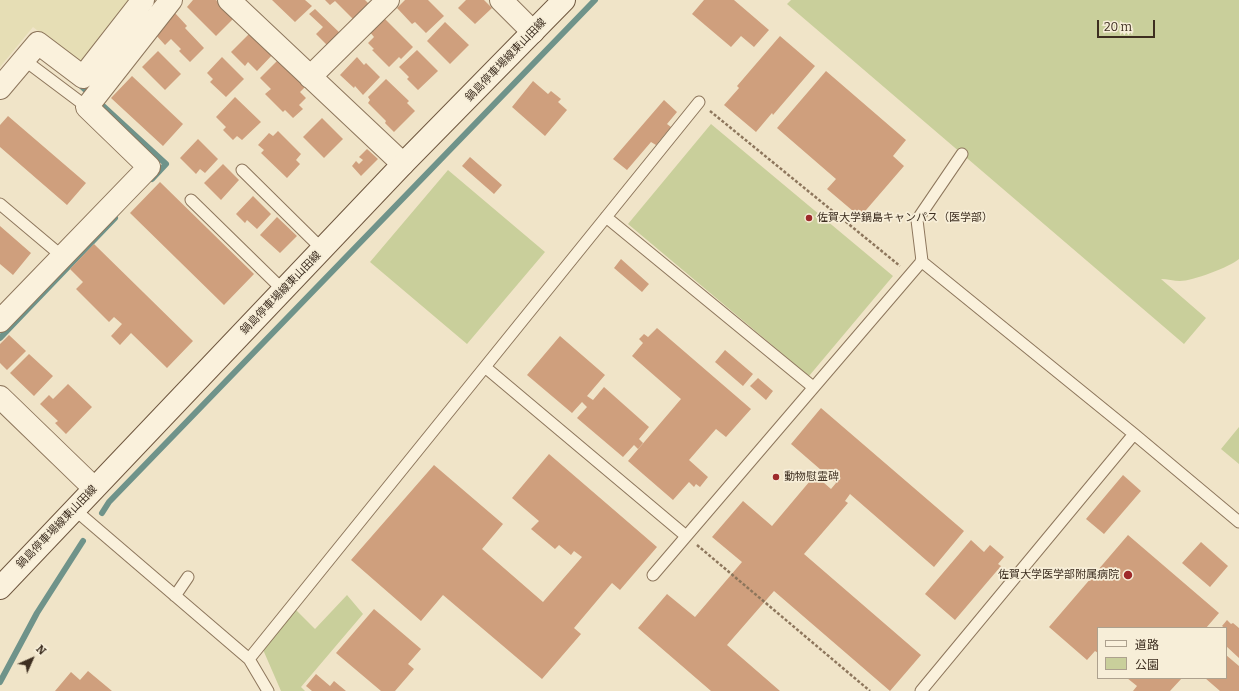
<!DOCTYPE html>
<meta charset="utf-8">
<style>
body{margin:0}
#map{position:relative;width:1239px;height:691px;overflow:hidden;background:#f0e4c8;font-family:Bitter,"Noto Sans JP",serif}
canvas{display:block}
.legend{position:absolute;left:1097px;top:627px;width:130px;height:52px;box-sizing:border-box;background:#f7eed8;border:1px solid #ada18e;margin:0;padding:5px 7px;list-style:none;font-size:12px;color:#3d2e20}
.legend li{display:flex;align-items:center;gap:8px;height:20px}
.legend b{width:20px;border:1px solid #ada18e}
.north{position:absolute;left:12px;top:639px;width:40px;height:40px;-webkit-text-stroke:3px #f7eed8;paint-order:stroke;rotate:45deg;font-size:11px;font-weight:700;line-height:16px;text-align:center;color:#3d2e20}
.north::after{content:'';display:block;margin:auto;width:14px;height:18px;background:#3d2e20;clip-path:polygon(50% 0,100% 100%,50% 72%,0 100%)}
.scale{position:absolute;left:1097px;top:20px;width:58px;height:18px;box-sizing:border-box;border:2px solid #3d2e20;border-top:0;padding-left:5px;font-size:12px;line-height:14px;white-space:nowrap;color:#3d2e20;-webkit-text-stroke:3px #f7eed8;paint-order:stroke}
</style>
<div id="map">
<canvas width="1239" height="691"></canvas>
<ul class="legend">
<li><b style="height:5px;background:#faf1dc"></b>道路</li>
<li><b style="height:11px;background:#c9cf9b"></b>公園</li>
</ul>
<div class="north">N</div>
<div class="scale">20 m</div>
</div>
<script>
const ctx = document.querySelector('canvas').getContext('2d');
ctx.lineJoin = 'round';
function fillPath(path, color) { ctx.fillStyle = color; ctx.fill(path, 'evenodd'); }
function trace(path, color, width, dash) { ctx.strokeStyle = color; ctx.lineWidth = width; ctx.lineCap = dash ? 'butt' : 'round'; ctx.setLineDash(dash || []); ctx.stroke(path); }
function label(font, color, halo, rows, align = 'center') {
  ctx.font = font + ' Bitter,"Noto Sans JP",serif'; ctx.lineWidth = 3.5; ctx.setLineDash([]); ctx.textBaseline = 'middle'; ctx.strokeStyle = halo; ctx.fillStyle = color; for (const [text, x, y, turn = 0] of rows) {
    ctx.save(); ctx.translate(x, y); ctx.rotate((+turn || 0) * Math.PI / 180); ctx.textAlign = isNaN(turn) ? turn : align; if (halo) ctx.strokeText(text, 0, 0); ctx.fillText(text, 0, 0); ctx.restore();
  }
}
fillPath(new Path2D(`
 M0,0H135L83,66L33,27L0,67Z`), '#e6deb5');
fillPath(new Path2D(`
 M791,0H1239V259C1230,267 1192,281 1180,281C1174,281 1167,279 1161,279L1206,318L1184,344L787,4Z
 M711,124L893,276L809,376L628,224Z
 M448,170L545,252L467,344L370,262Z
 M1239,427V464L1221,449Z
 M347,595L363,614L301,687L305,691H281L261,645L295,609L315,629Z`), '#c9cf9b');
trace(new Path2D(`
 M78,83L166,164L152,179
 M0,338L115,218
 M102,513L109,502L595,0
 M0,682L37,613L83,541`), '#6f938a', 6);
fillPath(new Path2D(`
 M193,0H216L234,18L216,36L187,7Z
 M272,0H305L312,6L295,22Z
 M325,0H365L369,4L354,20L335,1L330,5Z
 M405,0H428L444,16L426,33L415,22L412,24L397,8Z
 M466,0H484L492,8L475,24L458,8Z
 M704,0H734L769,30L754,47L741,36L731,47L692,14Z
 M315,9L342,35L330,48L316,34L323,27L309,14Z
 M175,13L187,26L185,28L204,48L190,62L179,51L181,49L171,39L165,45L155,34Z
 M383,17L413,47L401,59L399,57L389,67L372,50L374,49L368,43L374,37L369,31Z
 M445,22L469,45L450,64L427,41Z
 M253,30L275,52L257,71L248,62L245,66L231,52Z
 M780,36L815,66L773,115L772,113L756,132L724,105L739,88L737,86Z
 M417,50L438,71L418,90L407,79L409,77L399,67Z
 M158,51L181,74L165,90L142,67Z
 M222,57L244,79L226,97L210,82L213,79L207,73Z
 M357,57L364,65L366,63L380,77L363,95L355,86L354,88L340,75Z
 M278,60L305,87L300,92L306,98L299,105L303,109L293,118L285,110L283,112L265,94L271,89L260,78Z
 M826,71L906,140L893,156L904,166L860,217L827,189L836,179L777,128Z
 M132,76L183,124L163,146L111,98Z
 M386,79L409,101L407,103L415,111L394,132L385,123L386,121L368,103L370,100L368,97Z
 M533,81L548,94L551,91L561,99L558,102L567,110L545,136L512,107Z
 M235,97L261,122L242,140L237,136L233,140L223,130L226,127L216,117Z
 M664,100L677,112L667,124L671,127L656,145L651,142L627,170L613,159Z
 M8,116L86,183L67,205L0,147V125Z
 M322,118L343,139L324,158L303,137Z
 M278,131L301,154L296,160L300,164L287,178L261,153L264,150L258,145L269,133L273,136Z
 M198,139L218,159L205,173L200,169L196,174L180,158Z
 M367,149L378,159L361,176L352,166L356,161L359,164L363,160L359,157Z
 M470,157L502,185L494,194L462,166Z
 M223,164L239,180L221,200L204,183Z
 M160,182L254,274L224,305L130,213Z
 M253,196L271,214L257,229L247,220L245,223L236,214Z
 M277,217L297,236L280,253L260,235Z
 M0,226L31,253L13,275L0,264Z
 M94,244L193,341L167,368L131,333L120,345L111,336L122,324L114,317L109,322L76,289L83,282L70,269Z
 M621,259L649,284L642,292L614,268Z
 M657,328L751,409L726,437L716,429L689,460L708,477L700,487L696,484L694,487L689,482L673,500L628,461L681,399L632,356L643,343L639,339L644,334L648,337Z
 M9,335L26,351L7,370L0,363V344Z
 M560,336L605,375L587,396L593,400L604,387L649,427L639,439L643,443L638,449L634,445L623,457L577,418L587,407L582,402L572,413L527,375Z
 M725,350L753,374L743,386L715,362Z
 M29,354L53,376L34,396L10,373Z
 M758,378L773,391L766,400L750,386Z
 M68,384L92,407L66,434L55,423L58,421L40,404L49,395L53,399Z
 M821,408L964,531L934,567L850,494L845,501L848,503L804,554L921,655L890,691L774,591L727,645L780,691H711L638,628L667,594L695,617L742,562L712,537L743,501L772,526L815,475L831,489L836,483L791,444Z
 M549,454L657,547L620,590L612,583L574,628L581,634L542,679L443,595L421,621L351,560L434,465L503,524L482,549L543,602L582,557L574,551L571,555L559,545L555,549L531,529L539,521L512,498Z
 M1123,475L1141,491L1104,534L1086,519Z
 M1128,535L1219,613L1206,628H1098V653L1095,651L1087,660L1049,627Z
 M971,540L984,552L990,545L1004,557L998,564L1001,566L955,620L925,594Z
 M1201,542L1228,566L1210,587L1182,563Z
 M374,609L421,649L408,664L414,669L395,691H381L336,653Z
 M1227,620L1231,624L1233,623L1239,628V658L1226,646L1227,630L1222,626Z
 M1226,655L1239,666V691H1220L1205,678H1226Z
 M88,671L112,691H55L71,672L80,680Z
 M316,674L330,686L334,681L346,691H312L306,686Z
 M1127,678H1182L1170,691H1133L1137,686Z`), '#cf9f7d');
const lane = new Path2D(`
 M31,65L87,107
 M242,170L322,249
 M191,200L283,290
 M0,204L63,257
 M606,217L813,387
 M921,261L1134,434L1239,522
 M485,367L686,536
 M74,509L249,659L268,691
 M653,575L922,261L917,220L962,154
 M175,596L188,577
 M249,659L699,102
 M921,691L1134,434`);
const street = new Path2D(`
 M229,0L403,164
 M501,0L533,32
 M310,77L388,0
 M0,88L38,43L83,77L143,0
 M0,321L149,167L87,107L171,0
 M0,397L94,488`);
const secondary = new Path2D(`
 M0,588L403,164L564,0`);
trace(lane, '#8d765c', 13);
trace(street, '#8d765c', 24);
trace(secondary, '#6f573f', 24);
trace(new Path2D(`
 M710,111L900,266
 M697,545L870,691`), '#8d765c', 2.5, [3, 2]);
trace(lane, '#faf1dc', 11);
trace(street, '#faf1dc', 22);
trace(secondary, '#faf1dc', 22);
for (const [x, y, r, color] of [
 [809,218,4,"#9e2a2b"],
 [776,477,4,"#9e2a2b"],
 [1128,575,5,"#9e2a2b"]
]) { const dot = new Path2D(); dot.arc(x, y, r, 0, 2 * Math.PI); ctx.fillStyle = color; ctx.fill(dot); trace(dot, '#f7eed8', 1.5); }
label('11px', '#3d2e20', '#f7eed8', [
 ["鍋島停車場線東山田線",506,60,-46],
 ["鍋島停車場線東山田線",281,293,-46],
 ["鍋島停車場線東山田線",57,527,-46]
]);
label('11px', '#3d2e20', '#f7eed8', [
 ["佐賀大学鍋島キャンパス（医学部）",817,218],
 ["動物慰霊碑",784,477],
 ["佐賀大学医学部附属病院",1119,575,"right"]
], 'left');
</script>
